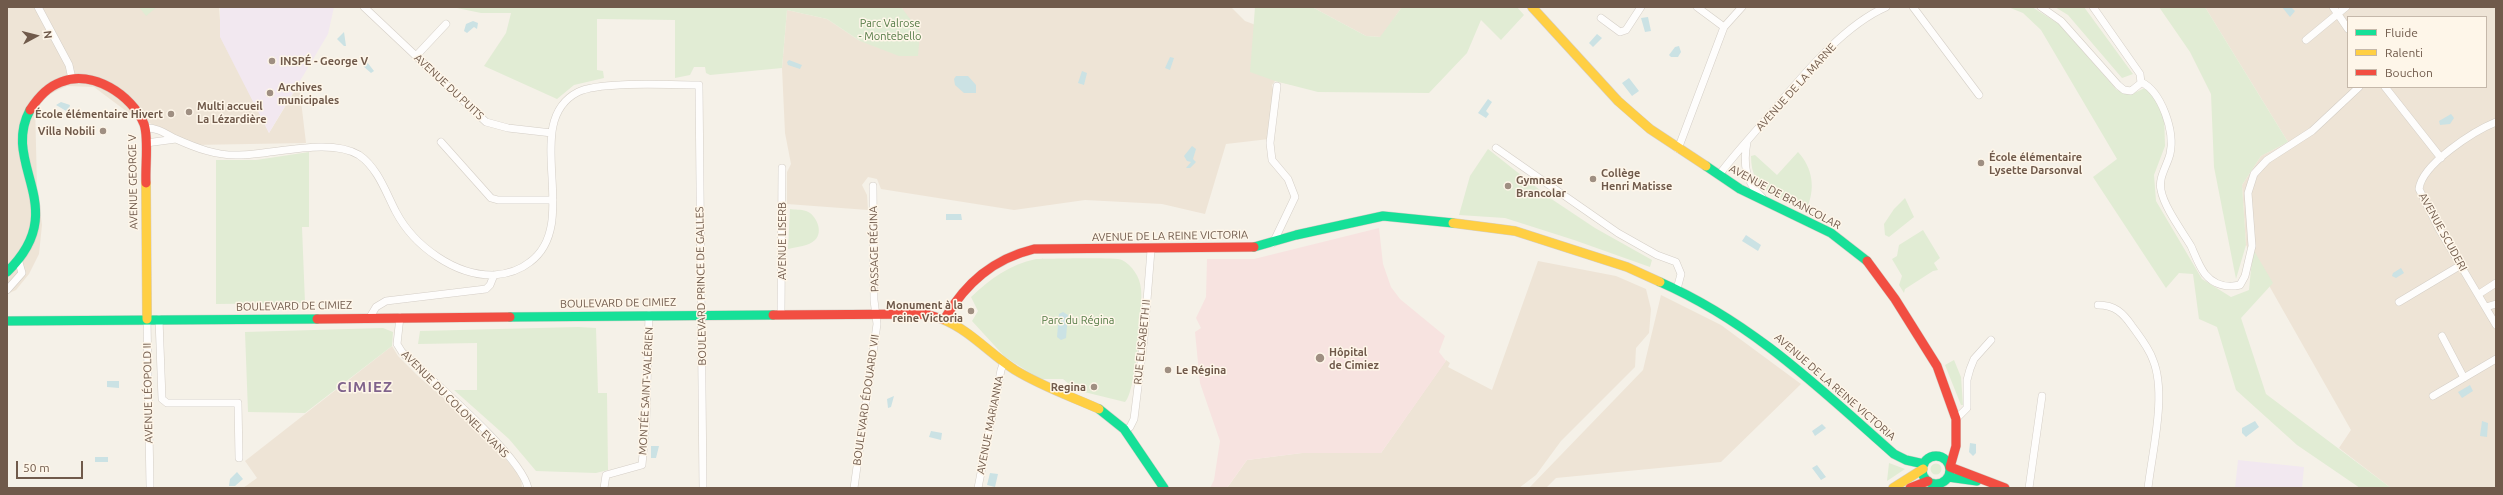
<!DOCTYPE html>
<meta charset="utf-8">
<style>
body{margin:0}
#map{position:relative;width:2503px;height:495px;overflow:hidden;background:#f5f1e8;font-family:Ubuntu,sans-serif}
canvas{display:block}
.frame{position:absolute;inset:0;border:8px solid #705a4b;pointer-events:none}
.legend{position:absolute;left:2347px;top:16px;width:140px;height:72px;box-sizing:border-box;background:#fef6e9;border:1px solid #c5b8aa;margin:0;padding:5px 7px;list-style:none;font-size:12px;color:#705a4b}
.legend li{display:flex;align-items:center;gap:8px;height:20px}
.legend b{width:20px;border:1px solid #c5b8aa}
.north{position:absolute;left:16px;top:16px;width:40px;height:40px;-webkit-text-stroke:3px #fef6e9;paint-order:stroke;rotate:83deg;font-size:11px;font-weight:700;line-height:16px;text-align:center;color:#705a4b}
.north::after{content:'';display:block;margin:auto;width:14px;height:18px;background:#705a4b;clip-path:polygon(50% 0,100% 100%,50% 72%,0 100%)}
.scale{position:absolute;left:16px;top:461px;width:67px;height:18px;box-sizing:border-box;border:2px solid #705a4b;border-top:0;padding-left:5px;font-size:12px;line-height:14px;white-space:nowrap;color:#705a4b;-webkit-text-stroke:3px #fef6e9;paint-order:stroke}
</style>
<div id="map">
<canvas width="2503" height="495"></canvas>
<div class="frame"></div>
<ul class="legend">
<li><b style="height:5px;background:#16e098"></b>Fluide</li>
<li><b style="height:5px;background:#ffcf43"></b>Ralenti</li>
<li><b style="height:5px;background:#f24e42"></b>Bouchon</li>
</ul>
<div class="north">N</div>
<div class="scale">50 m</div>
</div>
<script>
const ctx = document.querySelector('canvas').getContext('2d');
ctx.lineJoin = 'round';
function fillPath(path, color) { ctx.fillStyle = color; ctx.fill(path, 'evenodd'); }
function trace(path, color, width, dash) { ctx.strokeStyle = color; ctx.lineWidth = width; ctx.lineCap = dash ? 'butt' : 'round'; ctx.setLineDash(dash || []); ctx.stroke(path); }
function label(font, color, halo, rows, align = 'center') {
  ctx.font = font + ' Ubuntu,sans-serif'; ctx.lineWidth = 3; ctx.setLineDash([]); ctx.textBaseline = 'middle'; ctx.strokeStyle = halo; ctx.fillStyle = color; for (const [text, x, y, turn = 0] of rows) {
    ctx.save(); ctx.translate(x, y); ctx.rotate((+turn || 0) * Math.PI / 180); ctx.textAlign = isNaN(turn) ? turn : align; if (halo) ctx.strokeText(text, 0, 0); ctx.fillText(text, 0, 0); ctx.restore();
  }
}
fillPath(new Path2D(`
 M7,7H219L221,34L269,133L299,84L306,143L193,145L126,111L94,87L67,86L58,90L35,102L37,188L42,225L39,254L29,274L16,290L7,294Z
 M901,7H1231L1245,21L1304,43L1302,87L1275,81L1272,85L1274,93L1269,139L1226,144L1205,214L1162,204L1085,200L1014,210L881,189L877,179L868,177L862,185L867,195L868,210L787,204V172L791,164L785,133L782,68L787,10L827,19L860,41L903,10Z
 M1312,7H1402L1381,37L1366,36Z
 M2205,7H2496V488H2391L2339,448L2351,430L2246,245L2242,185L2261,156L2288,142ZM2348,17H2486V87H2348Z
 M1538,261L1616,276L1646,289L1651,309L1649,333L1636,348L1635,367L1561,441L1536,475L1519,488H1227L1247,460L1302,453H1381L1446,360L1450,363L1448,367L1492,390Z
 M1661,295L1721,325L1801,384L1721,462L1556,478L1546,488H1529L1643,370Z
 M392,346L398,356L418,376L485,434L521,477L522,488H243L257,478L245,461Z`), '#eee4d6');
fillPath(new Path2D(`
 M220,7H334L328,34L269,133L220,37Z
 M2238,460L2304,467L2302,488H2235Z`), '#f2e8f0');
fillPath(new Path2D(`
 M1379,228L1383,264L1391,287L1400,299L1445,336L1439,352L1446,361L1381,453H1302L1247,460L1227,488H1210L1214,480L1220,441L1200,383L1195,332L1201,328L1196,318L1206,297L1207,259H1254Z`), '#f7e3e0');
fillPath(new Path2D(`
 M139,7H157L146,16Z
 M452,7H901L920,32L918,56H899L860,41L827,19L787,10L782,68L710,75L706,73L705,67H694L690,75L675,78V20L597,19V70L603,71L604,78L574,85L557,99L484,66L506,33L511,13H481Z
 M1255,7H1312L1366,36L1380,37L1402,7H1517L1524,15L1501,40L1481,20L1467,53L1429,93L1318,92L1275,81L1250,72Z
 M2008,7H2032L2059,24L2117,90L2132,94L2147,87L2164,114L2165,146L2154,175L2156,201L2202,279L2231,297L2249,290L2253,249L2273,283L2241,318L2266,394L2391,488H2360L2297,445L2236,390L2217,327L2199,319L2193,274L2179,273L2166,288L2093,177L2117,159L2041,30L2023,13Z
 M2055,7H2084L2133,74L2122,78L2068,15Z
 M2159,7H2205L2288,142L2261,156L2242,185L2246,245L2236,279L2214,167L2211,94L2190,52Z
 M1488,149L1550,198L1595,228L1652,260L1650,267L1574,240L1505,218L1459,215L1470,176Z
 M309,152V227H302L305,303L216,304V160H256Z
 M1798,152C1813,168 1816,190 1806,210C1778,197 1751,193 1751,156L1755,155L1777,175Z
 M1905,198L1914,217L1889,237L1885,235L1884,224L1894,209Z
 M790,209C795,210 801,209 806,211C816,214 824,232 815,240C809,246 797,247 788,249Z
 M1923,230L1940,258L1934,263L1938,270L1933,271L1905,289L1904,293L1899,285L1902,276L1892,259L1897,256L1899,245Z
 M1036,259C1049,259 1115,257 1122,260C1132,265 1140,277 1141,289C1143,305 1136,393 1125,402L1076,390L1063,379H1040L1005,357L972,321L978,311L971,297C991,278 1009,265 1036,259Z
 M578,327L596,328L598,393H607L608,470L596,473L536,471L509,439L454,390H477V343L418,344L420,331Z
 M383,328L393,332L392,346L305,413L248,412L245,332Z
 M1954,360L1961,377L1963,405H1961L1945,365Z
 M1889,463L1905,469L1887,481Z
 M1930.5 469a5.5 5.5 0 1 1 11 0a5.5 5.5 0 1 1-11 0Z`), '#e1ecd4');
fillPath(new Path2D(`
 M2282,7H2291L2295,11L2290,17Z
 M1648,17L1651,31L1645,32L1641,18Z
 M473,21L478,23L477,29L474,27L467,33L464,31L466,24Z
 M344,32L346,46H344L337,39Z
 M1597,34L1602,38L1593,47L1589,43Z
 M1679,46L1681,52L1678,57H1671L1669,55L1675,47Z
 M1170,57L1174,58L1170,70L1165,68Z
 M789,60L802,65L800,69L788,65L787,62Z
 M364,62H367L374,71L371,73L363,66Z
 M1082,71L1087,73L1084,85L1078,83Z
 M956,76H968L976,85V93H964L955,85L954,79Z
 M1629,78L1639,91L1632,96L1622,83Z
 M1488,99L1492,102L1486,111L1489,114L1486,118L1478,113Z
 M61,102L70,105L68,112L56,105Z
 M2451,114L2454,118L2450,124L2440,125L2439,121Z
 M1192,146L1196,149L1193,159L1196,162L1190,168H1186L1191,162L1187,161L1184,156Z
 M946,214H961L962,220H946Z
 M1746,235L1761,245L1758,251L1742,241Z
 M2401,268L2404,273L2396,278L2392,276L2393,273Z
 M1063,312L1068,315L1066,338L1061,340L1057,337L1059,314Z
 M107,381H119V388L107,387Z
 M2470,385L2473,391L2462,398L2458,392Z
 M894,396L891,407L888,408L887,399Z
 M2255,421L2259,427L2246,437L2242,433V428Z
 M2482,421L2488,423L2487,437L2480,436Z
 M1822,424L1826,428L1815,436L1812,431Z
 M931,431L942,433L941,440L929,437Z
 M1970,443L1976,444V453L1973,456L1969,452Z
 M651,446H659L656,458H651Z
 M95,457H108V462H95Z
 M1817,465L1826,477L1821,480L1812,468Z
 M237,472L243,479L235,486H229L230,479Z
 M990,473L998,474L995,487L987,485Z`), '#cbe2e4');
const street = new Path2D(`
 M38,7L69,65L72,79
 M364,7L486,122L508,128L552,133
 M1697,7L1724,27
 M1913,7L1979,95
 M2041,7L2061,21L2118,85L2124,90L2131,91L2141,83L2140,74L2093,7
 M2333,7L2348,29
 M1601,18L1620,32L1626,30L1641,7
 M2306,40L2346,7
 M416,56L446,24
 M2141,82C2162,92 2175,132 2170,154C2167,166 2158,178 2161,190C2164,207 2182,231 2191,246C2195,255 2199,266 2205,274C2214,285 2227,288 2240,285L2245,276L2252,246L2248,193L2254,174L2267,160L2312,131L2359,87
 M2385,87L2441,158
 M2496,122C2474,131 2422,164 2419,189L2439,229L2496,325
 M145,128C157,127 166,134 176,139C196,148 217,156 239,155C273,155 329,137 359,155C378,168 386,193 396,212C414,246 455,276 494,275C507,274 520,270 530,262C583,223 519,122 578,92C600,81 671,85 699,85L703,488
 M441,142L491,198L498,200H553
 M1747,142C1743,164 1745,182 1762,197
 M146,143L176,139
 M1496,148L1618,233L1657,255L1676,262L1681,274L1677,289
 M1678,149L1724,27L1742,7
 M1719,175C1733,156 1750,138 1766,119C1798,82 1840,27 1886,7
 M1273,243L1295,197L1288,179L1272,160L1270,143L1277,86
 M7,290L22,273L18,259
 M2479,294L2496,283
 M2399,302L2461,265
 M2098,305C2115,305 2123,313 2132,326C2140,337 2149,348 2153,360C2167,394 2152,452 2148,488
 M2486,307L2496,304
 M781,314L782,168
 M370,317L376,307L386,301L486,289L490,285L494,275
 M400,317L397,344L402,352C429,378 521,455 528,488
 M147,319L150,486
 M159,319L162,399L167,403H238L239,458
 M2442,336L2464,378
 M2433,396L2496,359
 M1956,419L1967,408V380L1970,369L1974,359L1991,340
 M1126,430L1130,427L1134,419L1144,338L1151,250
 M604,488L606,475L642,465L646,420L649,315
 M854,488L877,324L874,300L873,186
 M978,488L1001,370L1004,362
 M2029,488L2042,396`);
const fast = new Path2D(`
 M1706,166L1740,189L1831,233L1867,261
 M1254,247L1296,235L1383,216L1453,223
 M7,272C73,208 0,165 30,110
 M1660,282C1753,323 1819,388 1894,454L1906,460L1924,464
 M510,317L773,315
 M7,321L317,319
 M1099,409L1124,429L1164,488
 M1922 470a14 14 0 1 1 28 0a14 14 0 1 1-28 0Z
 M1948,477L1977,481`);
const slow = new Path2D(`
 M1532,7L1618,101L1650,129L1706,166
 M146,183L147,319
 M1453,223L1515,231L1627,267L1660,282
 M942,319C970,330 990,354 1015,370C1043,387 1070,396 1099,409
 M1893,488L1923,469`);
const jam = new Path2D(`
 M30,110C37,99 47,87 61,82C92,69 132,95 144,124C149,138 145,167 146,183
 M1867,261L1895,299L1937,366L1956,419V446L1950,467
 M773,315L926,314L942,319
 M945,318C966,283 993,259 1034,249L1254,247
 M317,319L510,317
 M1950,467L2005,488
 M1910,488L1928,481`);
trace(street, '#d4cec6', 8);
trace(fast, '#d4cdc5', 10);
trace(slow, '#d4cdc5', 10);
trace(jam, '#d4cdc5', 10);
trace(street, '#fefdfc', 7);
trace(fast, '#16e098', 9);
trace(slow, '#ffcf43', 9);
trace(jam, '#f24e42', 9);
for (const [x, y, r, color] of [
 [272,61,4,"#9f8f82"],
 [270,93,4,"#9f8f82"],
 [189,112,4,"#9f8f82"],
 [171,114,4,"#9f8f82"],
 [103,131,4,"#9f8f82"],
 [1981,163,4,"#9f8f82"],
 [1593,179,4,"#9f8f82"],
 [1508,186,4,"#9f8f82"],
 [971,311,4,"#9f8f82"],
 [1320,358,5,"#9f8f82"],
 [1168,370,4,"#9f8f82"],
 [1094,387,4,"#9f8f82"]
]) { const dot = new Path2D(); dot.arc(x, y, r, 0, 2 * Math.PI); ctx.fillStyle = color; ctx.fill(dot); trace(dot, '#fef6e9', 1.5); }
label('11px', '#547b46', '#fef6e9', [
 ["Parc Valrose",890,23],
 ["- Montebello",890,36],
 ["Parc du Régina",1078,320]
]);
label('bold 11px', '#705a4b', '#fef6e9', [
 ["INSPÉ - George V",280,61],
 ["Archives",278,87],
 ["municipales",278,100],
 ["Multi accueil",197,106],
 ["La Lézardière",197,119],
 ["École élémentaire Hivert",163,114,"right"],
 ["Villa Nobili",95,131,"right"],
 ["École élémentaire",1989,157],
 ["Lysette Darsonval",1989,170],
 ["Collège",1601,173],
 ["Henri Matisse",1601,186],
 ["Gymnase",1516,180],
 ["Brancolar",1516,193],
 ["Monument à la",963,305,"right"],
 ["reine Victoria",963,318,"right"],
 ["Hôpital",1329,352],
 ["de Cimiez",1329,365],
 ["Le Régina",1176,370],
 ["Regina",1086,387,"right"]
], 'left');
label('11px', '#705a4b', '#fef6e9', [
 ["AVENUE DU PUITS",449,87,43],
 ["AVENUE DE LA MARNE",1796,87,-48],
 ["AVENUE GEORGE V",133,182,-91],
 ["AVENUE DE BRANCOLAR",1785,197,28],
 ["AVENUE SCUDERI",2443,232,61],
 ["AVENUE DE LA REINE VICTORIA",1170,236,-1],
 ["AVENUE LISERB",782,241,-90],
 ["PASSAGE RÉGINA",874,249,-91],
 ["BOULEVARD PRINCE DE GALLES",701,286,-91],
 ["BOULEVARD DE CIMIEZ",618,303,-1],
 ["BOULEVARD DE CIMIEZ",294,306,-1],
 ["RUE ELISABETH II",1142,342,-84],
 ["AVENUE DE LA REINE VICTORIA",1835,387,41],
 ["MONTÉE SAINT-VALÉRIEN",646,391,-87],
 ["AVENUE LÉOPOLD II",148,393,-91],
 ["BOULEVARD ÉDOUARD VII",866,400,-82],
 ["AVENUE DU COLONEL EVANS",455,404,45],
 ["AVENUE MARIANNA",990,425,-79]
]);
ctx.letterSpacing = '1px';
label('bold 15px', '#80638c', '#fef6e9', [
 ["CIMIEZ",365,387]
]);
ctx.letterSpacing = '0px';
</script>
